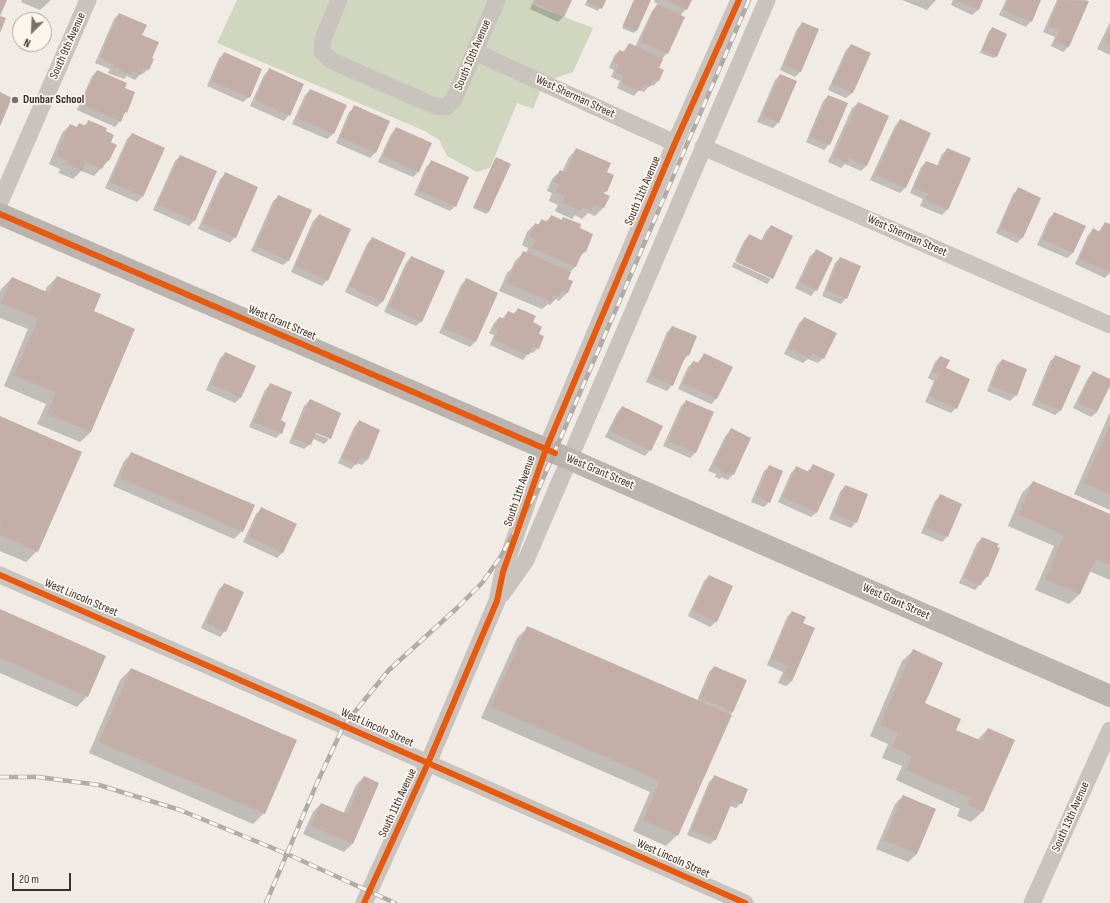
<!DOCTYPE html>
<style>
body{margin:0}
#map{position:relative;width:1110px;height:903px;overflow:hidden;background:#f0ebe5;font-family:"Sofia Sans Condensed",sans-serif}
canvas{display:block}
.north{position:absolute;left:12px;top:12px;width:40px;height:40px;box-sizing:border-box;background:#fbf5ee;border:1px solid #aea6a0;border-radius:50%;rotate:204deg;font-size:11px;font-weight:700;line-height:16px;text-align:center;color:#3b302b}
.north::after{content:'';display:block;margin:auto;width:14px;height:18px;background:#7a716c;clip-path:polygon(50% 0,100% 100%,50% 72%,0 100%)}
.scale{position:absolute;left:12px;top:873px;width:59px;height:18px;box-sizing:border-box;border:2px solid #3b302b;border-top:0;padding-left:5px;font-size:12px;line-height:14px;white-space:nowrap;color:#3b302b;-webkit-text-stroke:3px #fbf5ee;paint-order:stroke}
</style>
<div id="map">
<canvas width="1110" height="903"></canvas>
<div class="north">N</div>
<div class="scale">20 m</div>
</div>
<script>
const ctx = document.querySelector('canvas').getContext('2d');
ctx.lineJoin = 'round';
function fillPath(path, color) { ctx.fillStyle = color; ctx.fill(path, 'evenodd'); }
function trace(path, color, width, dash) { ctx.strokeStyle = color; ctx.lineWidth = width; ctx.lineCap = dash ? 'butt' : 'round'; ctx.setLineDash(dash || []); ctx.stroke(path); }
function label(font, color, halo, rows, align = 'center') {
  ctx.font = font + ' "Sofia Sans Condensed",sans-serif'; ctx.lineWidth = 3.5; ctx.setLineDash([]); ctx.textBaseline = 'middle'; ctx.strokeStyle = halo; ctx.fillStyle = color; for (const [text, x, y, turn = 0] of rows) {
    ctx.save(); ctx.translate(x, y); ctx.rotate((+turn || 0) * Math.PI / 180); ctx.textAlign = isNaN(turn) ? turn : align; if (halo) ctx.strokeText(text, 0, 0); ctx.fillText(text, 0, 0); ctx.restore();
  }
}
fillPath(new Path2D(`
 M237,0H534L533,5L593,28L573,72L544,82L533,109L517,103L490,168L477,172L447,156L439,140L425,131L217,43Z`), '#d1d6bf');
fillPath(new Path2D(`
 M22,0H51L40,10L21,2Z
 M534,0H571L564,16L558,22L530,9Z
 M587,0H605L598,11L585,5Z
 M634,0H650L636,31L634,33L622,28Z
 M655,0H690L686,9L680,16L667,53L662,59L658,69L663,71L658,81L653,86L650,85L644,92L639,90L634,96L617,88L620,81L611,77L614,70L609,68L614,56L619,51L623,52L629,44L635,47L652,11L658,4L654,2Z
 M902,0H936L927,10Z
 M953,0H982L978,10L972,15L951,5Z
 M1006,0H1040L1031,21L1026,27L999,15Z
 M1057,0H1085L1088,1L1068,47L1063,52L1051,46L1055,37L1043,32Z
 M119,14L141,35L151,59L148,69L143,74L141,73L135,80L127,76L124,79L108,73L110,69L95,63L114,19Z
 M1110,22V55L1097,49Z
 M802,23L800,72L795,77L780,70L797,29Z
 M992,29L996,56L994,58L980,53L989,31Z
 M851,45L870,53L852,93L846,98L828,90L846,50Z
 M225,53L249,97L243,102L207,86L219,58Z
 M270,69L289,115L284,121L250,106L264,75Z
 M97,71L123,88L130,103L120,121L115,127L77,110L92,76Z
 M780,75L796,81L778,123L773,128L757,122L775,80Z
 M310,90L345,106L333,134L327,139L292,124L305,95Z
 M828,96L829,144L824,150L806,142L823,101Z
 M858,103L888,116L866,166L861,171L845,164L841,168L828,162L852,108Z
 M355,107L389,122L375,153L370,158L336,143L349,112Z
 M900,120L929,133L905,188L900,193L870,180L895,126Z
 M89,121L104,132L110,143L108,161L94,176L81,171L73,179L59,173L60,169L49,164L62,133L70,125L76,128L79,124L84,126Z
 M396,128L431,144L418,172L413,177L378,162L391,134Z
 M132,134L164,148L142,197L137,202L105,188L127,139Z
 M577,149L606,173V191L603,194L608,197L603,208L595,216L588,213L582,219L575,215L572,219L555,211L558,205L549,201L552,193L547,191L552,179L560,171L562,172L569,157Z
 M948,149L970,159L947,210L942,215L920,206L923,199L910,193L921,167L926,162L937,166L942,154Z
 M180,156L216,172L194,221L189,226L153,210L175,161Z
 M496,158L509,164L488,212L486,214L473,208L494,161Z
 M432,162L455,206L450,211L414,195L426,167Z
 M226,174L235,237L230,243L198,229L220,179Z
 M1019,189L1022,238L1017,243L996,233L1013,194Z
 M279,196L289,260L283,265L251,251L273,201Z
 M1055,213L1085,227L1073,253L1067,258L1037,245L1049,218Z
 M319,215L327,280L322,286L291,272L313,221Z
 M551,217L561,221L563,218L578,229L585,252L579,257L575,267L570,272L566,279L567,293L559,301L556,299L550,305L548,304L542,309L499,291L507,273L512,268L515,261L523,253L526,254L528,248L522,245L527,232L535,224L537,225L542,221L545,222Z
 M1105,223L1110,225V273L1105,278L1075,264L1088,235L1093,230L1098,232Z
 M771,226L792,236L771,279V277L735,260L744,241L749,235L761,241L766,231Z
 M372,238L382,302L377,307L345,292L367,244Z
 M816,251V290L811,296L795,288L810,256Z
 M411,257L422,321L416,326L384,312L406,263Z
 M840,258L846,298L841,304L822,296L835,263Z
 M734,262L771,279L767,284L732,267Z
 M57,277L92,312L91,432L80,442L37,424L46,404L4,386L28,329L0,318V292L1,289L12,278L45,292L46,288Z
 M466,280L497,293L475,342L470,347L439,333L461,285Z
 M518,309L532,323L538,335V348L533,353L529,352L523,360L490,345L494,335L489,333L494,323L499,318L502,319L508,312L513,314Z
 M805,318L823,358L818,363L808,359L803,363L784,354L799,323Z
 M672,327L688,355L683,361L672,385L667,391L646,382L667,332Z
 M226,353L254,366L240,398L235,403L206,390L220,358Z
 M704,355L716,399L711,404L678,389L688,367L694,362L697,363Z
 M1056,356L1061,410L1055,415L1032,405L1050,361Z
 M940,357L956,408L951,413L925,402L934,381L928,378L935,362Z
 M1002,360L1016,395L1010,401L987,391L997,365Z
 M1093,372L1110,380V384L1097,412L1091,417L1073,408L1088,378Z
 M271,384L281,433L276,438L249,427L265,390Z
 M310,400L330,438L324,444L312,438L310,444L304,449L289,443L304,406ZM311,430L329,437V439L311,432Z
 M686,401L713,413L695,453L690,458L663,446L681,406Z
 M622,407L650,450L645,456L605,437L617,413Z
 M1110,412V510L1074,494Z
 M0,418L37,551L26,562L0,551Z
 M360,421L367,460L362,465L357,463L351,469L338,463L354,427Z
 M732,430L733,474L728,480L721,477L720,479L715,477L716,474L708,471L726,435Z
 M132,453L242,531L234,539L113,486L124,461Z
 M813,465L817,512L811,517L778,502L791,473L796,468L807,472Z
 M770,466L769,502L764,507L751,502L764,471Z
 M1033,482L1110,515V580L1089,571L1080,594L1069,604L1035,590L1054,546L1008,526L1022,493Z
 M845,486L856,522L851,528L829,519L840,492Z
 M940,496L947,537L942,542L921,533L935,501Z
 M262,508L283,552L277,558L243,542L256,514Z
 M982,538L999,549L987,577L975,590L959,583L977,543Z
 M709,576L732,586L716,622L710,627L688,616L704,581Z
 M225,584V631L220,637L201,628L219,589Z
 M0,610L87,696L77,707L0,673Z
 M792,612L802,623L814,628L792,681L786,686L778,683L783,672L767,665L787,617Z
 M528,627L697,701L709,672L714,667L746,681L677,835L666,846L633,831L650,792L481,718L517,638Z
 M913,651L924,703L955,730L977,740L988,729L1013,740L982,812L971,822L957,816L960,809L896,780L902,766L882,758L888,744L870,736L902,661Z
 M131,669L264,813L253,824L89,753L120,680Z
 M364,777L378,783L352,844L344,852L303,834L313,812L321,804L343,814L356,785Z
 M714,777L741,803L736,808L730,806L716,839L710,844L687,835L709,782Z
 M903,796L917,854L908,862L876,849L895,804Z`), '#0003');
fillPath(new Path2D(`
 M0,0H7L0,16Z
 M536,0H572L564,17L534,3Z
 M588,0H606L602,9L587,2Z
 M634,0H651L637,31L623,25Z
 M666,0H692L687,10Z
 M955,0H983L979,10Z
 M1008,0H1041L1032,22L1004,10Z
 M1059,0L1089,1L1069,47L1055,41L1059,31L1048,26Z
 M657,4L685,17L668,54L640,42Z
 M119,13L147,25L142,35L159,42L152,58L154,59L149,70L144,67L141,75L132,71L130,75L113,67L114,64L100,57Z
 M0,16L6,18L0,33Z
 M802,22L819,29L801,72L784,65Z
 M992,27L1007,34L997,57L982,50Z
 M1110,30V44L1105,41Z
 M629,43L663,59L659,68L664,70L659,81L653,79L650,87L643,84L640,91L621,83L624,76L615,72L619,65L613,62L619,50L625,52Z
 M851,44L871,53L853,93L832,84Z
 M224,52L262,69L250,98L211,81Z
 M269,68L304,84L290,116L255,100Z
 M97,70L127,83L125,88L135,92L127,113L125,112L121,122L81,104Z
 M780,74L797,81L779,123L762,116Z
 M310,89L347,105L334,134L297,118Z
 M0,92L12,98L0,126Z
 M828,95L848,103L830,145L810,137Z
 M858,102L889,116L867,166L849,158L847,163L833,157Z
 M354,105L390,121L376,153L340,137Z
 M900,119L931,133L906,188L875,175Z
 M88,120L107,128L106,131L114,135L111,142L117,145L109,161L107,160L102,169L86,162L82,171L66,164L68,161L56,155L70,124L77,127L79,123L86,126Z
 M396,127L432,143L419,172L383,156Z
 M132,133L165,148L143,197L110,182Z
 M576,148L611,163L607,172L614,175L607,192L605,191L603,193L610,196L604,208L594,204L591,211L582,207L581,211L562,203L565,196L556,192L559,185L554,182L560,170L566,173Z
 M947,148L971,158L948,210L925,200L928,194L914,188L926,161L939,166Z
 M180,155L217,171L195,221L157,205Z
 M496,157L511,164L489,212L474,206Z
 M431,160L469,177L456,207L418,190Z
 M225,172L258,187L236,238L203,223Z
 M1018,187L1041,198L1023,238L1000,228Z
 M278,195L312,210L289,261L256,246Z
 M1054,212L1086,226L1073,253L1042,239Z
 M319,214L351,229L328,281L295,266Z
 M551,215L562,220L563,217L581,224L580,228L593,234L586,252L583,251L576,267L532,248L536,240L529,237L535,223L539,225L541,219L548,222Z
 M1105,222L1110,224V272L1079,259L1093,228L1100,232Z
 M771,225L793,236L773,279L736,262L749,234L763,241Z
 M372,237L406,253L383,302L349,286Z
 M816,249L833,258L817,291L800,282Z
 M523,251L571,272L568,279L573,281L568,293L562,290L559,297L554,295L551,302L507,283L515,264L517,265Z
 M411,256L445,271L422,322L389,307Z
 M840,257L861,266L847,299L826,290Z
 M57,276L101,294L94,311L135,329L91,432L47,414L56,393L14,375L38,319L1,303L12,277L49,293Z
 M466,278L498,293L476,342L444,328Z
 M518,308L536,316L533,322L542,327L539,334L544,336L539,349L533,346L529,355L494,340L498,330L494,328L499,317L504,319L508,311L515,314Z
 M804,317L837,333L824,359L812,353L809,358L789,348Z
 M672,326L697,336L689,356L686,355L673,386L651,376Z
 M225,352L256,366L241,398L211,384Z
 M704,353L733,367L717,399L683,383L693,361L699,363Z
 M1055,355L1081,366L1061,411L1036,400Z
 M940,356L950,360L946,368L970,379L957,409L929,396L939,375L932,372Z
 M1002,359L1027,369L1017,396L991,386Z
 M1093,371L1110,379V386L1097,412L1078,402Z
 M270,383L292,392L281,420L286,423L282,434L254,422Z
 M310,399L341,413L331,439L316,433L311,445L293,438Z
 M686,400L714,412L696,453L668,441Z
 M622,406L663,426L651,451L610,431Z
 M0,416L82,452L38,552L0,535V525L1,522H0Z
 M359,420L380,430L368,460L360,457L357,465L342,458Z
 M1110,424V495L1084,483Z
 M731,428L751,438L734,475L727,472L726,474L720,471L721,469L713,465Z
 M131,452L255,505L243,532L120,478Z
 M813,464L835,474L817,513L783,497L796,466L809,472Z
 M769,465L783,471L770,503L756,496Z
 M1033,481L1110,514V565L1096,559L1080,594L1045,579L1064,535L1018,515Z
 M845,485L868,494L857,523L834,513Z
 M940,494L962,504L948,537L926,528Z
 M261,507L297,524L283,553L248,536Z
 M982,537L999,544L997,547L1000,548L988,577L985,576L981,585L964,578Z
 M709,575L733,586L717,622L692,611Z
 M224,583L244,592L226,632L206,623Z
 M0,609L106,656L88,697L0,658Z
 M792,611L806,617L803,623L815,628L792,681L783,678L788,666L771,659Z
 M527,626L732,715L678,836L643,820L660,781L491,707Z
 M913,649L943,663L925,703L961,719L956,730L982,741L988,728L1015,740L983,812L967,805L970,798L906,770L912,756L892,747L898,733L880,725Z
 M714,666L747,680L733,712L700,698Z
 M131,668L297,740L265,814L99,742Z
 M714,775L748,789L742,804L733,800L716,840L691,830Z
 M364,776L379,783L353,844L311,826L321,803L347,814Z
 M903,795L936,809L917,854L884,840Z`), '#c3afa7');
trace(new Path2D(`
 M339,0L323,39L322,52L332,61L435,106L446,107L454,99L497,0
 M475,52L675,143
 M703,147L1110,325
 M0,202L88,0
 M0,575C249,683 497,794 745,903
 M502,594L526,560L767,0
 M364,903L428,763L497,601L503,572L546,449L675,143L739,0
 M1032,903L1110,730`), '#c9c3be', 17);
trace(new Path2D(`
 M0,214L569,459L1110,696`), '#bab3ae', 22);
const rail = new Path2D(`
 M0,777H38L99,785L180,810L287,854L395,903
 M266,903L317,783L344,725L389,670L457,608L482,583L501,556L539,488L749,0`);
trace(rail, '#b1aca8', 4.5);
trace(rail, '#fbf5ee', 3, [9]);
trace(new Path2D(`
 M0,214L555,453
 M0,575C249,683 497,794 745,903
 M364,903L428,763L497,601L503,572L546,449L675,143L739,0`), '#e8590c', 6);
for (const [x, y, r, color] of [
 [15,100,4,"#7a716c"]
]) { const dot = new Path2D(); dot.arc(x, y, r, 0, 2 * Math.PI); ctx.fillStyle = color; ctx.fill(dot); trace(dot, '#fbf5ee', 1.5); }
label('12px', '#3b302b', '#fbf5ee', [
 ["South 9th Avenue",68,46,-66],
 ["South 10th Avenue",473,55,-67],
 ["West Sherman Street",575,97,25],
 ["South 11th Avenue",643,191,-67],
 ["West Sherman Street",907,236,24],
 ["West Grant Street",282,323,23],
 ["West Grant Street",600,472,23],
 ["South 11th Avenue",520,491,-71],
 ["West Lincoln Street",81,598,23],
 ["West Grant Street",896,602,24],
 ["West Lincoln Street",377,728,24],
 ["South 11th Avenue",398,803,-65],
 ["South 13th Avenue",1071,817,-66],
 ["West Lincoln Street",673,859,24]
]);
label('bold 12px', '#3b302b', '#fbf5ee', [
 ["Dunbar School",23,100]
], 'left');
</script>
